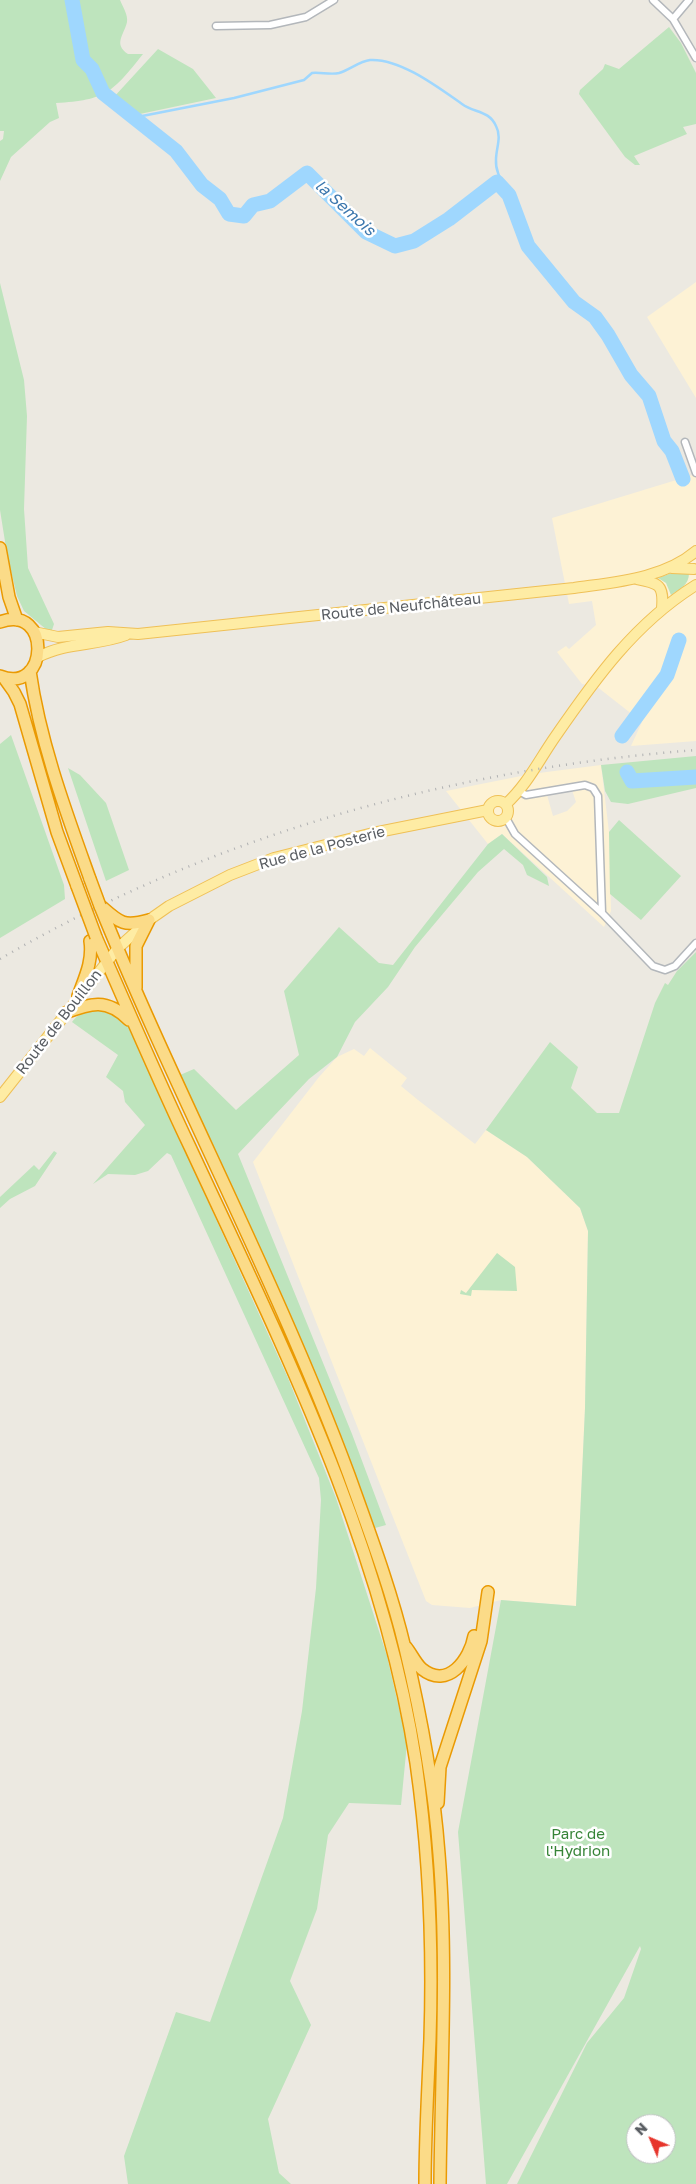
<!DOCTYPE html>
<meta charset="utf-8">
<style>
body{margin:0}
#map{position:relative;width:696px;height:2184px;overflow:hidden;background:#ece9e1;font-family:"Golos Text",sans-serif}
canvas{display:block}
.north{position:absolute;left:626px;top:2114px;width:50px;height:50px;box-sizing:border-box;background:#fff;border:1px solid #bdbec0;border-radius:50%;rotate:315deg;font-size:14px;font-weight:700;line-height:20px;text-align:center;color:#595d62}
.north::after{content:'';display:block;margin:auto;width:18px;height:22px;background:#e7352c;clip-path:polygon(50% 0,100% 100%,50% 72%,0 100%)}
</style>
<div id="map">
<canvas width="696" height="2184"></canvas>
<div class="north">N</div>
</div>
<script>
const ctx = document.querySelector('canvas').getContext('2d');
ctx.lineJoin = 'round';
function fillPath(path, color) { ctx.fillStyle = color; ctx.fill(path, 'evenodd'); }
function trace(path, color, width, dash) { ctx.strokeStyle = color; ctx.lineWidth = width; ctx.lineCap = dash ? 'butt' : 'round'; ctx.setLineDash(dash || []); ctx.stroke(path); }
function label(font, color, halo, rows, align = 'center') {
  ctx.font = font + ' "Golos Text",sans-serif'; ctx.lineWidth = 5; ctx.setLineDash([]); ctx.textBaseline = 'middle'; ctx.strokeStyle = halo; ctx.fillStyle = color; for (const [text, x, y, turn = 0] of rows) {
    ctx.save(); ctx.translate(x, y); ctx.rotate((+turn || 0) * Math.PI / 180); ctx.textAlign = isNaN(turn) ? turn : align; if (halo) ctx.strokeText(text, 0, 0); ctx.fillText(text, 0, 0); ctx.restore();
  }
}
fillPath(new Path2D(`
 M696,282V398L647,317Z
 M696,474V741L631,746L642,722L596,686L582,684L557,652L566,646L569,649L596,625L592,601L569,604L552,518Z
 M601,765L609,832L611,911L604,927L502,834L488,844L446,791L531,774ZM572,790L576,802L567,811L553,816L547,795Z
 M370,1048L407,1078L401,1086L418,1100L475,1144L486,1130L527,1157L580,1208L588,1231L585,1408L576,1606L501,1600L470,1608L432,1605L426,1601L253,1162L319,1077L337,1057L354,1049L364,1056Z`), '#fdf2d5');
fillPath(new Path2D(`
 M0,0H120C123,7 128,15 127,22C124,35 113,44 128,54H143C112,93 106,100 56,103L59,118L50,122L11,157L0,181V141L3,139L4,131H0Z
 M669,27L681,43L696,73V124L683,127L687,134L634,156L640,165H635L625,157L579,94L580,90L603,69L605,64L619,69Z
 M158,49L193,69L216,98L135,115L113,98Z
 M0,283L24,380L27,416L24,509L28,568L54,624L52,630H47L24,611L17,596L7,554L0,510Z
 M677,571L689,573C689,585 680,589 671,595L666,583L658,578Z
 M11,735L64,885L65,899L0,938V744Z
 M696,756V788L628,804L611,802L605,791L601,765Z
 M68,768L80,775L106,803L129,870L106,881Z
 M619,820L681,876L641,920L610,894L609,832Z
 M502,834L547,877L549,886L527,875L523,865L504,849L478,872L415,947L388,987L355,1022L337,1057L309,1079L238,1154L352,1434L386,1525L375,1528C318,1373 250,1224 180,1075L194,1069L236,1110L299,1055L284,991L339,927L379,963L393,965L488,844Z
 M696,952V2184H517L587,2043L624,1998L641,1949L640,1946L507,2184H486L458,1832L501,1600L576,1606L585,1408L588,1231L580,1208L527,1157L486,1130L550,1042L578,1067L571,1088L597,1113H619L655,1003L665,983L668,985L677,971ZM636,2124H666V2154H636Z
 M109,1009L128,1025L288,1378L336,1498L387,1656L407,1743L401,1805L349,1803L328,1835L317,1909L290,1981L311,2025L268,2119L279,2173L291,2184H128L124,2156L176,2012L210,2022L283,1818L302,1711L316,1588L321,1500L319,1478L171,1155L167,1153L148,1171L135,1175L108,1174L93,1184L145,1125L125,1102L123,1091L106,1077L118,1055L72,1022C82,1009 93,1010 109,1009Z
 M54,1151L57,1153L35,1186L10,1199L0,1208V1197L34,1165L39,1170Z
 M497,1253L515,1267L517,1291L472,1290L471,1296L460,1294L461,1290L466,1293Z`), '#bee4bd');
trace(new Path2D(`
 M132,118L234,98L304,80L312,73C320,72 331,75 339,73C349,70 360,61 370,60C400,58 439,88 462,104C474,113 489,110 496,126C502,137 496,148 496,160C495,173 504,184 509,195`), '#9fd7fe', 2.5);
trace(new Path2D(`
 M72,0L83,60L92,69L103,93L176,151L202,185L220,199L229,214L244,216L253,205L270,201L307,173L366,232L395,246L414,241L449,219L497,182L509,195L528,246L574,302L595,317L608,335L631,375L649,396L664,441L672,451L683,479
 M622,736L667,675L679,640
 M627,772L632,781L696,777`), '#9fd7fe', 15);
const street = new Path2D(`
 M653,0L673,19L696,58
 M673,19L689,0
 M216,26L270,25L306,17L334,0
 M685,442L696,473
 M519,791L526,795L585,785L593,788L598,796L602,913
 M506,818L515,834L602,913L653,966L665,970L675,966L696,943`);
const primary = new Path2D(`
 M672,568L694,569
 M637,579C659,583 664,585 662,608
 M34,632L58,637L108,632L138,634L574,588C615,582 663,579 696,551
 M38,657C66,642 97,646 126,635
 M488 811a10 10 0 1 1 20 0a10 10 0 1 1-20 0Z
 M506,804C527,785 539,760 555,737C595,679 635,623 696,585
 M0,1097L118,948L149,920L169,906L230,875L274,858L373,833L488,810`);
const highway = new Path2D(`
 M0,548L9,597L17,620
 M0,622C52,603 49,696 0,676
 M30,671C40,742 66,812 90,879
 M4,678L14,692L20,704L57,832L77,886
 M100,906C178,1098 277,1281 349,1475C369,1531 391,1589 405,1648C421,1715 434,1785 439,1854C448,1963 441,2074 440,2184
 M102,907C120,923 124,927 149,920
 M96,937C127,1007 157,1078 190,1147C282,1345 383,1545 416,1763C429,1854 433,1947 430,2039C428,2088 425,2136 425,2184
 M136,988V946L149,920
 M78,996C85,977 93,961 90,941
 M65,1013C91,1003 107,998 129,1020
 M406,1647C411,1653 416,1664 422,1669C448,1690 470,1659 474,1636
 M438,1803L440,1767L481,1641L488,1592`);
trace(street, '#b3b7bb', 9);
trace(primary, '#efc057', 12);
trace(highway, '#ea9a03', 14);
trace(street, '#fff', 6);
trace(primary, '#feeca4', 10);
trace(highway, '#fbdb88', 11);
trace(new Path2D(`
 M0,959C213,835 451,769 696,750`), '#b0b1b2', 2.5, [1, 6]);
const highwayBridge = new Path2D(`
 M90,879L100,906
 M77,886L96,937`);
trace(highwayBridge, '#ea9a03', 14, []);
trace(highwayBridge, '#fbdb88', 11);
label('15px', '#595d62', '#fff', [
 ["Route de Neufchâteau",401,607,-6],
 ["Rue de la Posterie",322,848,-15],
 ["Route de Bouillon",59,1022,-52]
]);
label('15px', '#368437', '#fff', [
 ["Parc de",578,1834],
 ["l'Hydrion",578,1851]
]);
label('italic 16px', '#3d78ae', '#fff', [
 ["la Semois",345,208,42]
]);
</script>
